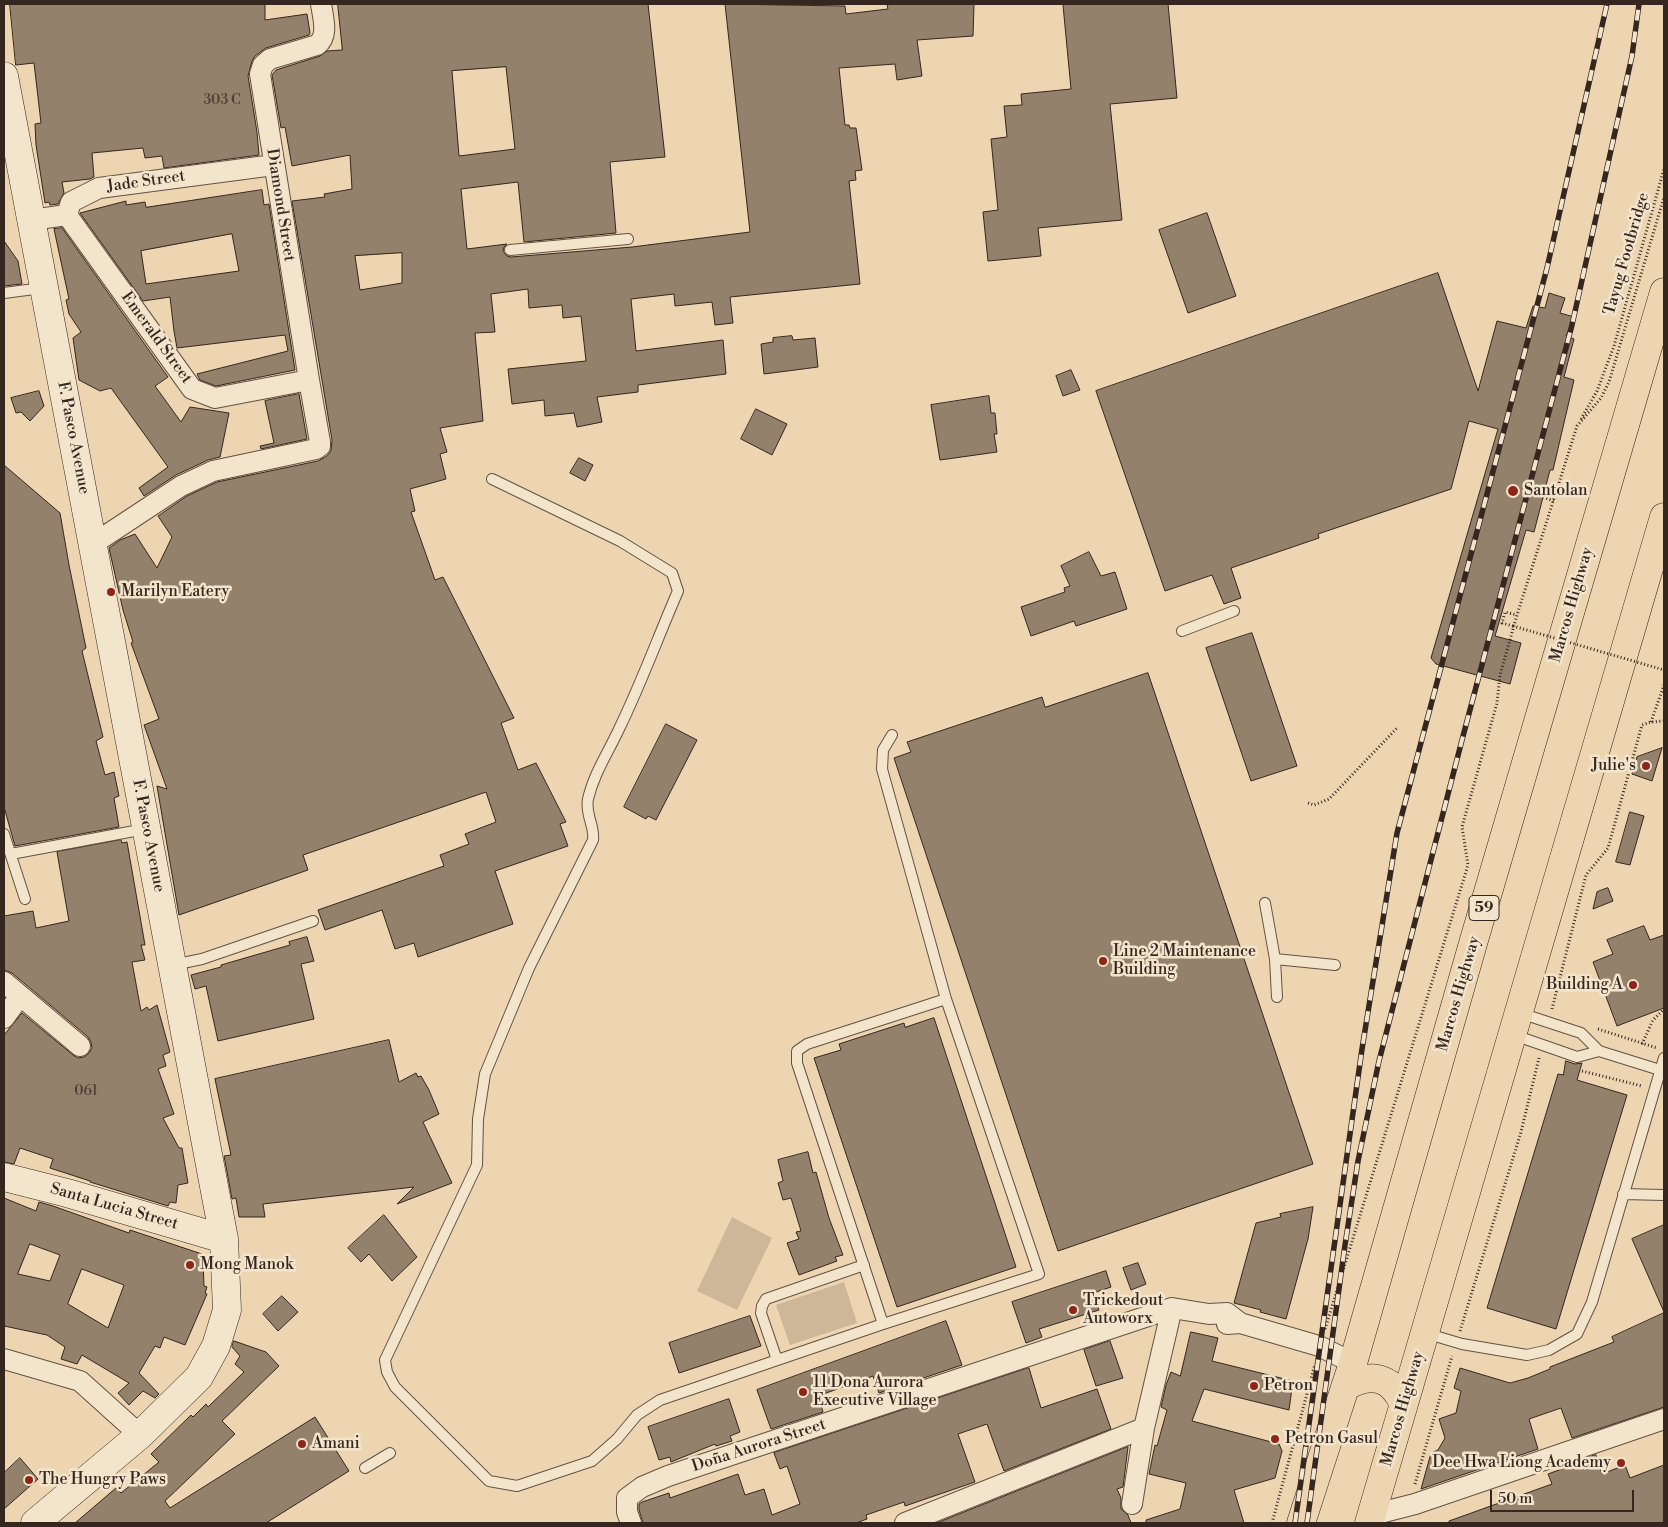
<!DOCTYPE html>
<meta charset="utf-8">
<style>
body{margin:0}
#map{position:relative;width:1668px;height:1527px;overflow:hidden;background:#ecd5b0;font-family:"Libre Bodoni",serif}
canvas{display:block}
.frame{position:absolute;inset:0;border:5px solid #352620;pointer-events:none}
.scale{position:absolute;left:1490px;top:1490px;width:144px;height:22px;box-sizing:border-box;border:2px solid #352620;border-top:0;padding-left:6px;font-size:15px;line-height:18px;white-space:nowrap;color:#352620;-webkit-text-stroke:4px #f3e4cc;paint-order:stroke}
</style>
<div id="map">
<canvas width="1668" height="1527"></canvas>
<div class="frame"></div>
<div class="scale">50 m</div>
</div>
<script>
const ctx = document.querySelector('canvas').getContext('2d');
ctx.lineJoin = 'round';
function fillPath(path, color) { ctx.fillStyle = color; ctx.fill(path, 'evenodd'); }
function trace(path, color, width, dash) { ctx.strokeStyle = color; ctx.lineWidth = width; ctx.lineCap = dash ? 'butt' : 'round'; ctx.setLineDash(dash || []); ctx.stroke(path); }
function label(font, color, halo, rows, align = 'center') {
  ctx.font = font + ' "Libre Bodoni",serif'; ctx.lineWidth = 5; ctx.setLineDash([]); ctx.textBaseline = 'middle'; ctx.strokeStyle = halo; ctx.fillStyle = color; for (const [text, x, y, turn = 0] of rows) {
    ctx.save(); ctx.translate(x, y); ctx.rotate((+turn || 0) * Math.PI / 180); ctx.textAlign = isNaN(turn) ? turn : align; if (halo) ctx.strokeText(text, 0, 0); ctx.fillText(text, 0, 0); ctx.restore();
  }
}
fillPath(new Path2D(`
 M732,1217L772,1238L737,1310L697,1291Z
 M844,1282L857,1323L790,1345L776,1305Z`), '#cdb798');
const building = new Path2D(`
 M10,4H265V20L307,14L310,33L309,35L266,48L255,56L252,61L248,76L257,132L259,155L164,168L162,156L145,158L143,148L92,153L94,177L90,179L62,182L64,193L58,204L50,205L49,202L45,203L36,145L35,124L41,123L34,63L16,65Z
 M338,4H648L665,157L610,162L616,233L524,242L518,182L461,189L467,249L507,244L504,247L503,251L507,256L511,257L632,247L750,232L725,4L845,6L846,14L888,9L887,4H974L973,36L917,40L922,76L897,80L895,64L839,68L845,125H849L850,128H856L862,170L855,171L856,180L849,181L860,284L730,297L733,323L715,325L712,302L675,306L674,294L631,299L636,351L723,340L726,374L638,385V392L597,397L602,422L577,427L574,413L545,416L544,400L512,404L508,369L586,361L581,316L563,318L562,305L529,308L528,289L491,294L495,332L475,333L483,421L440,428L447,452L440,454L446,479L410,489L415,511L411,512L435,580L443,577L514,718L501,723L518,770L536,763L566,822L560,824L568,846L495,871L513,924L418,957L414,943L395,949L382,910L325,930L318,910L444,866L440,855L469,844L465,834L496,822L486,792L303,855L308,870L179,915L157,786L167,789L144,725L159,719L131,643L133,642L123,610L109,548L120,540L135,534L157,568L172,537L158,516L187,496L217,482L318,461L327,456L331,451L332,440L292,201L325,197L324,194L352,189L350,155L292,166L285,127L281,128L272,75L276,70L320,56L327,51L342,50ZM506,67L515,149L459,156L452,71ZM402,253V283L360,290L355,256Z
 M1073,4H1168L1177,98L1110,104L1122,220L1038,228L1041,256L988,261L983,212L998,210L991,139L1007,137L1004,106L1022,105L1021,94L1071,89L1063,5Z
 M262,190L264,205L269,204L295,370L216,386L200,380L197,374L288,351L285,335L177,348L174,331L170,297L143,301L80,213L126,201V205L145,202L146,207ZM232,234L239,271L146,284L141,251Z
 M1207,213L1236,296L1188,313L1159,230Z
 M62,228L168,377L155,386L181,422L190,407L229,413L220,457L208,460L176,475L144,496L139,488L168,467L111,388L100,391L79,380L73,338L81,332L69,314L66,300L69,299L54,229Z
 M4,241L18,261L22,284L4,286Z
 M1438,273L1478,391L1497,321L1526,328L1533,306L1545,308L1549,293L1565,298L1560,313L1574,317L1566,336L1574,339L1564,377L1574,380L1553,470H1550L1534,532L1526,530L1495,636L1521,643L1510,684L1436,664L1431,658L1498,429L1469,421L1451,489L1318,534L1319,538L1231,568L1241,598L1224,604L1212,575L1165,591L1096,391Z
 M792,336L793,340L815,338L818,367L764,374L761,344L773,342V338Z
 M1071,370L1080,390L1063,396L1056,376Z
 M39,391L44,406L30,421L21,412L16,413L11,398Z
 M299,394L307,439L261,449L260,446L274,443L265,401Z
 M989,396L991,413H995L997,434H994L997,452L940,460L931,405Z
 M756,409L787,424L772,455L741,439Z
 M579,458L593,465L585,481L570,473Z
 M4,465L60,513L69,565L86,648L82,651L103,737L96,741L105,775L114,772L119,796L114,798L119,827L15,846L4,807Z
 M1089,552L1101,576L1115,572L1127,609L1076,626L1074,621L1031,636L1021,607L1065,592L1064,588L1070,586L1061,566Z
 M1252,633L1297,766L1251,781L1206,648Z
 M1148,673L1313,1164L1058,1251L894,758L911,752L907,742L1042,697L1045,707Z
 M666,724L697,740L656,820L648,816L646,819L624,807Z
 M1662,748L1652,781L1632,774L1637,757Z
 M1630,812L1644,816L1630,865L1616,862Z
 M121,840L122,843L127,842L145,945H141L145,960L132,962L141,1011L147,1007L149,1010L157,1005L170,1052L163,1055L166,1066L158,1069L174,1114L163,1118L179,1148H182L188,1183L178,1185L176,1203L170,1202L168,1206L90,1182V1181L50,1168L53,1159L20,1148L14,1164L4,1162V1035L22,1013L73,1055L78,1058L84,1057L89,1053L92,1048L91,1042L88,1037L12,973L4,970V916L33,911L36,928L69,921L57,852Z
 M1608,888L1613,901L1593,909L1597,892Z
 M1644,926L1650,940L1664,935V1008L1617,1026L1593,962L1613,954L1607,940Z
 M307,937L314,961L301,964L314,1019L218,1041L206,986L195,989L191,975L221,967V965L290,945L289,942Z
 M934,1018L1016,1267L897,1307L814,1058L841,1050L839,1044L904,1023L905,1027Z
 M389,1040L399,1082L416,1073L418,1077L421,1076L429,1090L439,1114L423,1122L452,1183L397,1204L414,1187L263,1204L265,1217H239L236,1198L232,1199L225,1161L224,1156L231,1155L215,1079Z
 M1566,1061L1575,1064L1582,1063L1577,1080L1627,1095L1556,1329L1487,1308L1558,1074L1563,1075Z
 M808,1152L813,1173L816,1172L829,1218L843,1255L835,1257L837,1261L799,1275L787,1243L799,1239L796,1232L801,1231L791,1198L783,1200L778,1183L783,1181L778,1160Z
 M4,1198L36,1211L39,1202L53,1206L129,1233L130,1230L202,1254L200,1260L203,1261L204,1286L207,1287L205,1293L207,1294L185,1345L164,1337L160,1348L155,1346L139,1373L159,1394L155,1398L143,1391L129,1405L118,1393L129,1383L82,1355L77,1364L61,1359L65,1347L47,1335L4,1326ZM30,1244L60,1255L50,1281L18,1274ZM82,1269L124,1285L108,1328L68,1304Z
 M1313,1207L1308,1239L1286,1319L1260,1312L1261,1310L1234,1303L1256,1223L1281,1217L1280,1214Z
 M384,1215L417,1257L392,1281L369,1254L361,1262L348,1248Z
 M1664,1225V1312L1632,1239Z
 M1138,1263L1146,1284L1131,1290L1123,1268Z
 M1106,1271L1111,1287L1093,1293L1099,1310L1039,1329L1042,1337L1026,1343L1012,1302Z
 M282,1296L298,1312L278,1331L263,1314Z
 M1664,1313V1407L1572,1438L1561,1408L1529,1419L1538,1449L1421,1489L1431,1453L1438,1450L1445,1438L1439,1419L1456,1413L1461,1391L1454,1388L1460,1368L1510,1383L1528,1378L1550,1369V1367L1614,1342L1612,1337Z
 M750,1316L761,1346L679,1373L669,1343Z
 M946,1321L962,1365L879,1393L873,1376L818,1396L823,1412L771,1429L757,1390Z
 M1191,1332L1218,1338L1212,1361L1293,1381L1289,1410L1204,1389L1192,1421L1279,1444L1282,1451L1275,1478L1234,1490L1244,1523H1146V1520L1180,1509L1186,1483L1149,1474L1155,1445L1157,1446L1167,1410L1161,1407L1166,1385L1171,1372L1180,1376Z
 M234,1341L266,1352L279,1366L222,1421L235,1434L165,1501L170,1508L315,1417L349,1471L266,1523H75L116,1488L121,1493L159,1462L151,1454L191,1415L193,1417L206,1404L208,1407L244,1372L235,1364L240,1356L232,1347Z
 M1110,1341L1123,1378L1096,1386L1084,1350Z
 M1029,1368L1041,1408L1097,1389L1111,1429L1004,1471L987,1424L958,1434L975,1482L905,1506L904,1502L866,1515L867,1519L856,1523H643L639,1510V1504L642,1502L669,1493L670,1498L738,1474L745,1495L764,1489L772,1515L800,1504L787,1466L780,1469L774,1453Z
 M729,1399L740,1432L730,1436L732,1441L716,1446L715,1444L671,1462L670,1457L659,1460L648,1427Z
 M1128,1447L1123,1487L1117,1489L1121,1498V1509L1128,1515L1131,1523H937Z
 M1596,1455L1602,1474L1625,1465L1630,1478L1664,1465V1523H1449V1521L1552,1484L1548,1474L1581,1462L1580,1460Z
 M20,1458L38,1479L4,1509V1473Z`);
fillPath(building, '#94816b');
trace(building, '#352620', 1);
const lane = new Path2D(`
 M510,250L628,239
 M4,293L42,288
 M492,479L620,541L672,573L678,591C658,637 641,684 619,729C608,753 594,773 588,799C585,815 595,826 593,840L529,968L485,1074L478,1119L477,1165L385,1360L387,1372L395,1387L489,1481L517,1486L592,1461L617,1439L637,1415L660,1400L883,1324L1039,1274L946,999L882,769L883,750L892,735
 M1182,631L1234,611
 M4,834L25,899
 M11,854L145,829
 M1265,903L1275,959L1277,997
 M1275,959L1335,965
 M173,965L202,959L313,921
 M1520,1013L1581,1033L1599,1051L1660,1070
 M1514,1035L1577,1057L1599,1051
 M1623,1194L1664,1195
 M883,1324L797,1063V1051L807,1044L946,999
 M1425,1333L1462,1344L1527,1355L1549,1350L1577,1334L1592,1302L1664,1058
 M777,1360L761,1313L762,1306L766,1299L864,1265
 M365,1468L390,1453`);
const street = new Path2D(`
 M67,215L192,389L215,398L309,380
 M31,220L67,215L71,202L99,188L274,165
 M93,544L181,486L213,471L316,449L320,446V442L309,380L260,74L263,65L270,59L317,45C329,36 323,18 321,4
 M4,982L80,1046
 M4,1018L20,996
 M1227,1324L1240,1323L1319,1346L1353,1363
 M4,1359L80,1381L140,1435
 M1132,1504L1144,1428L1172,1308
 M1372,1515L1415,1504L1664,1419
 M631,1523L627,1512V1498L642,1487L668,1476L1172,1308L1209,1314L1227,1313L1240,1323
 M905,1523L1144,1428`);
const secondary = new Path2D(`
 M4,76L224,1239L227,1310L216,1346L199,1377L140,1435L35,1523
 M4,1177L67,1193L224,1239`);
const primary = new Path2D(`
 M1345,1387C1370,1372 1391,1376 1403,1403
 M1301,1523L1353,1363L1474,940L1664,292
 M1369,1523L1664,517`);
trace(lane, '#635244', 12);
trace(street, '#635244', 22);
trace(secondary, '#352620', 29);
trace(primary, '#352620', 29);
trace(new Path2D(`
 M1581,419L1597,391L1614,346L1664,169
 M1543,497L1554,501
 M1513,626L1502,623L1505,612L1517,615
 M1651,722L1664,685
 M1308,803L1314,805L1329,799L1397,728
 M1552,1009L1586,875L1608,848L1642,725L1651,722L1664,721
 M1598,1029L1657,1048
 M1642,1044L1653,1020L1664,1009
 M1582,1071L1642,1086
 M1325,1329L1468,865L1462,827L1497,703L1500,675L1517,615L1577,426L1601,398L1609,382L1664,197
 M1460,1331L1521,1132L1539,1058
 M1415,1484L1452,1356
 M1272,1523L1315,1364`), '#352620', 3, [1, 2.5]);
trace(lane, '#f3e4cc', 10);
trace(street, '#f3e4cc', 20);
trace(secondary, '#f3e4cc', 28);
trace(primary, '#ecd5b0', 28);
const rail = new Path2D(`
 M1295,1523L1362,1049L1397,833L1547,268L1607,4
 M1307,1523L1345,1245L1358,1161L1379,1061L1462,740L1572,325L1632,56L1639,4`);
trace(rail, '#352620', 5.5);
trace(rail, '#f3e4cc', 4, [11]);
trace(new Path2D(`
 M1513,626L1664,670`), '#352620', 3, [1, 2.5]);
for (const [x, y, r, color] of [
 [1513,491,6,"#8f2418"],
 [111,592,5,"#8f2418"],
 [1646,766,5,"#8f2418"],
 [1103,961,5,"#8f2418"],
 [1633,985,5,"#8f2418"],
 [190,1265,5,"#8f2418"],
 [1073,1310,5,"#8f2418"],
 [1254,1386,5,"#8f2418"],
 [803,1392,5,"#8f2418"],
 [1275,1439,5,"#8f2418"],
 [302,1444,5,"#8f2418"],
 [1621,1463,5,"#8f2418"],
 [29,1480,5,"#8f2418"]
]) { const dot = new Path2D(); dot.arc(x, y, r, 0, 2 * Math.PI); ctx.fillStyle = color; ctx.fill(dot); trace(dot, '#f3e4cc', 2); }
label('14px', '#4d3d33', null, [
 ["303 C",222,101],
 ["061",86,1092]
]);
for (const [x, y, w] of [
 [1484,908,30]
]) { const box = new Path2D(); box.roundRect(x - w / 2, y - 12.5, w, 25, 4); ctx.fillStyle = '#f3e4cc'; ctx.fill(box); trace(box, '#352620', 1); }
label('bold 15px', '#352620', null, [
 ["59",1484,908]
]);
label('16px', '#352620', '#f3e4cc', [
 ["Jade Street",146,182,-8],
 ["Diamond Street",280,205,81],
 ["Tayug Footbridge",1627,254,-74],
 ["Emerald Street",156,338,54],
 ["F. Pasco Avenue",73,438,79],
 ["Marcos Highway",1572,605,-74],
 ["F. Pasco Avenue",148,836,79],
 ["Marcos Highway",1459,994,-74],
 ["Santa Lucia Street",114,1207,16],
 ["Marcos Highway",1403,1409,-74],
 ["Doña Aurora Street",759,1446,-18]
]);
label('16px', '#352620', '#f3e4cc', [
 ["Santolan",1524,491],
 ["Marilyn Eatery",121,592],
 ["Julie's",1636,766,"right"],
 ["Line 2 Maintenance",1113,952],
 ["Building",1113,970],
 ["Building A",1623,985,"right"],
 ["Mong Manok",200,1265],
 ["Trickedout",1083,1301],
 ["Autoworx",1083,1319],
 ["11 Dona Aurora",813,1383],
 ["Executive Village",813,1401],
 ["Petron",1264,1386],
 ["Petron Gasul",1285,1439],
 ["Amani",312,1444],
 ["Dee Hwa Liong Academy",1611,1463,"right"],
 ["The Hungry Paws",39,1480]
], 'left');
</script>
